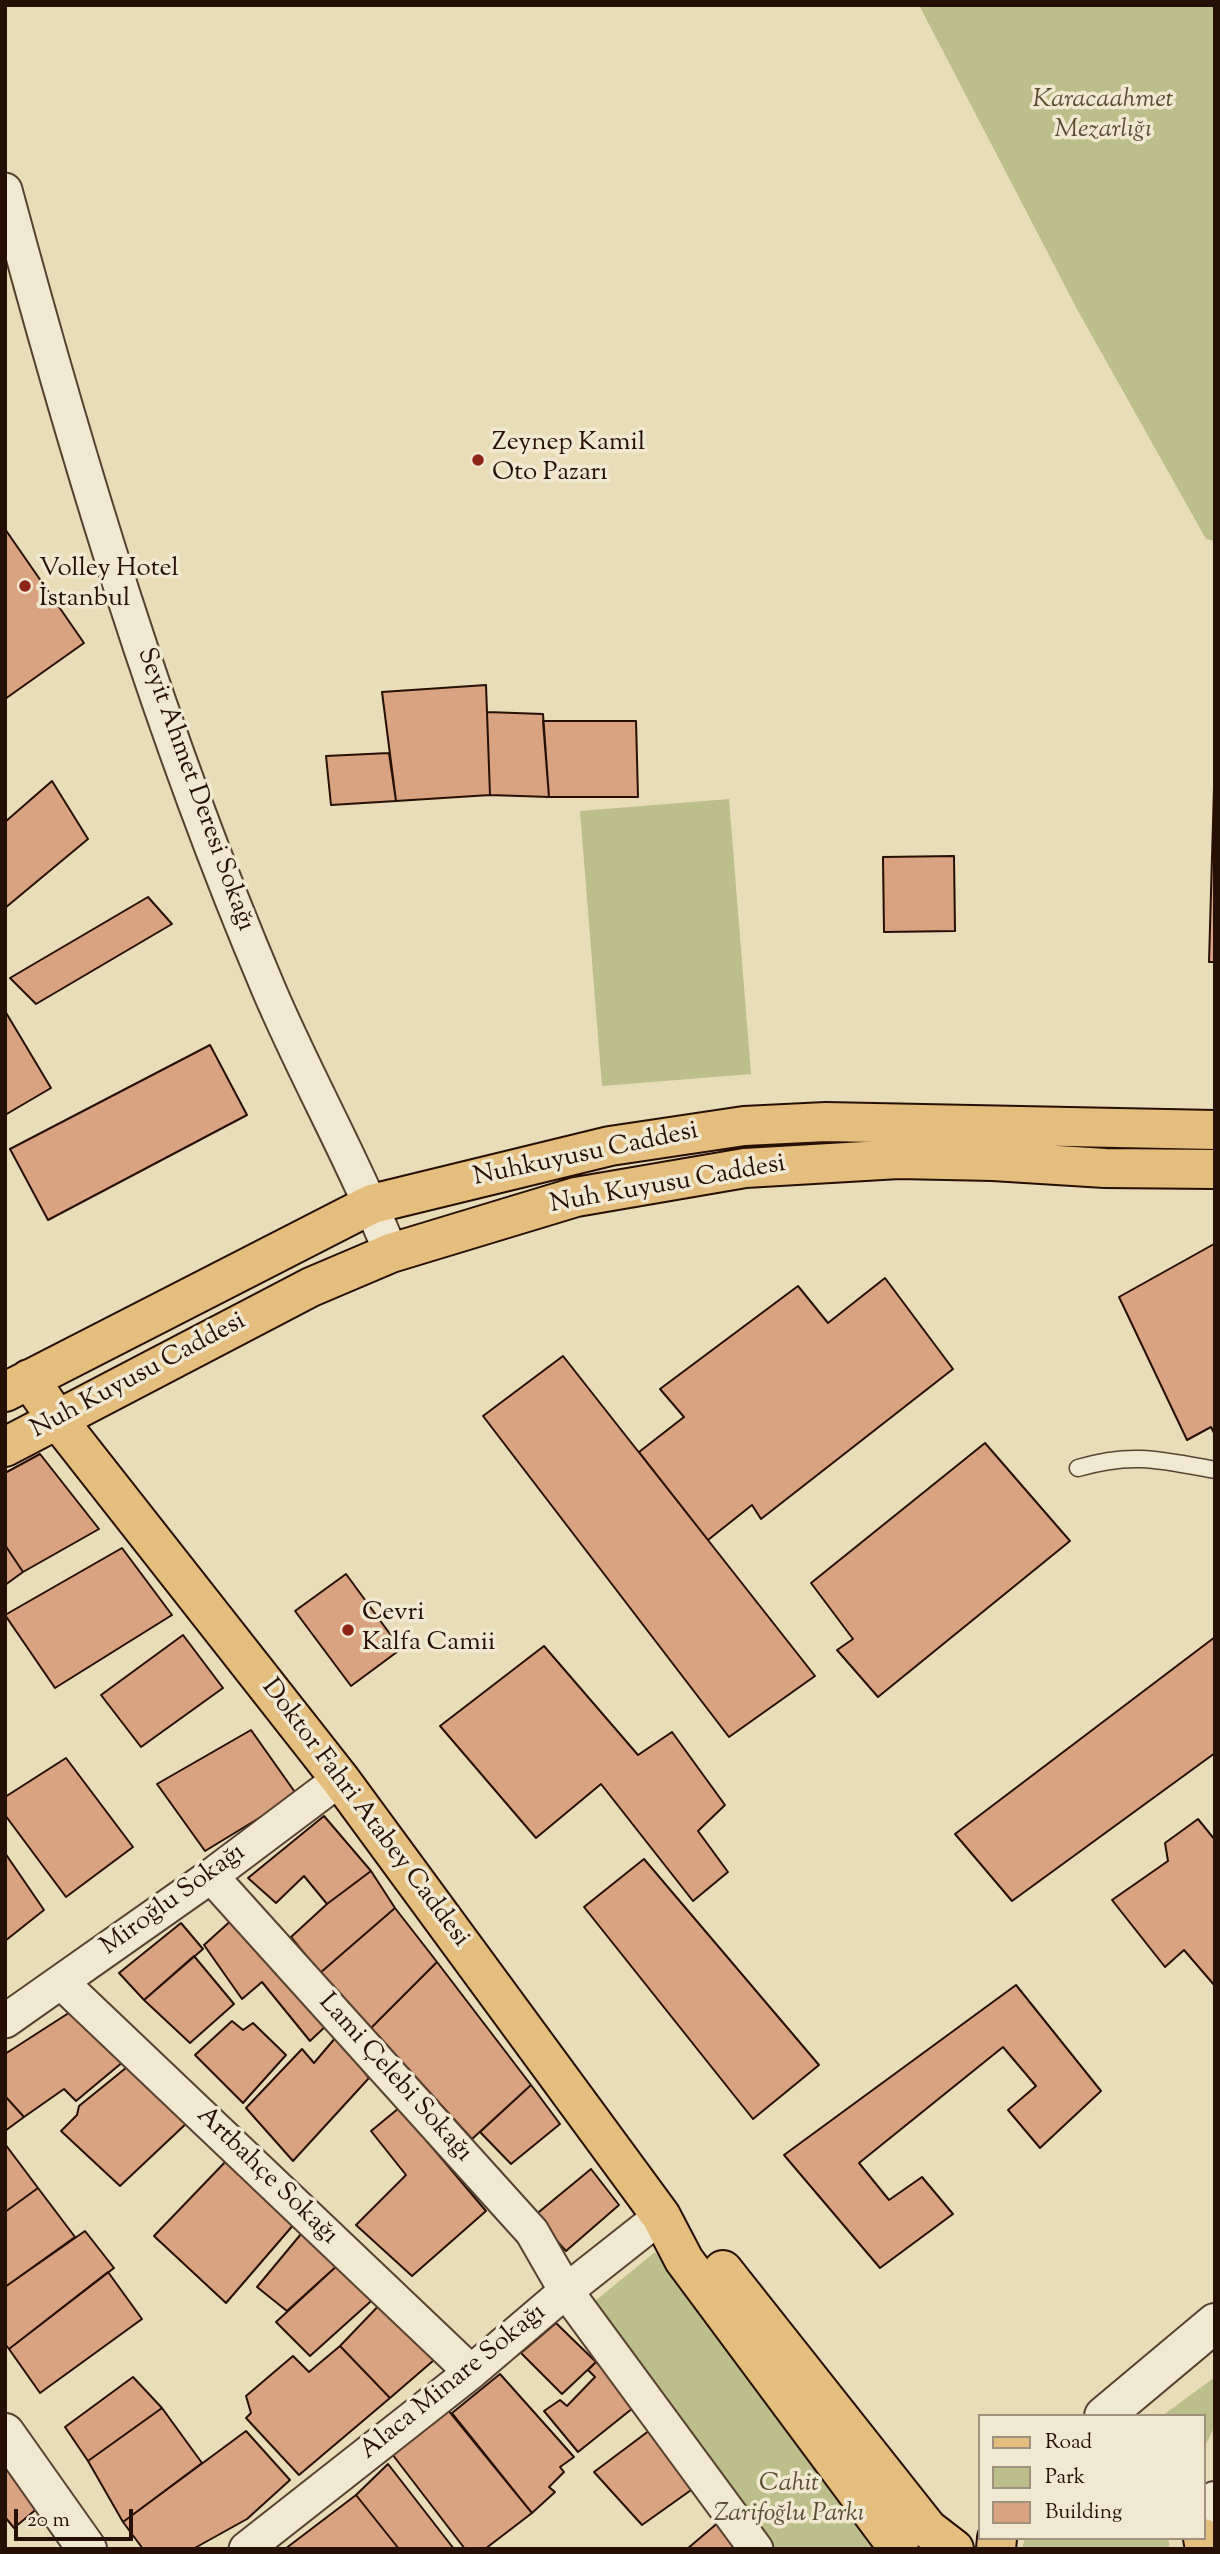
<!DOCTYPE html>
<meta charset="utf-8">
<style>
body{margin:0}
#map{position:relative;width:1220px;height:2554px;overflow:hidden;background:#e9dcb8;font-family:"Sorts Mill Goudy",serif}
canvas{display:block}
.frame{position:absolute;inset:0;border:7px solid #260f04;pointer-events:none}
.legend{position:absolute;left:978px;top:2414px;width:228px;height:126px;box-sizing:border-box;background:#f1e8d1;border:2px solid #a0917f;margin:0;padding:9px 12px;list-style:none;font-size:21px;color:#260f04}
.legend li{display:flex;align-items:center;gap:14px;height:35px}
.legend b{width:35px;border:2px solid #a0917f}
.scale{position:absolute;left:14px;top:2509px;width:119px;height:32px;box-sizing:border-box;border:4px solid #260f04;border-top:0;padding-left:9px;font-size:21px;line-height:24px;white-space:nowrap;color:#260f04;-webkit-text-stroke:5px #f1e8d1;paint-order:stroke}
</style>
<div id="map">
<canvas width="1220" height="2554"></canvas>
<div class="frame"></div>
<ul class="legend">
<li><b style="height:9px;background:#e4be7c"></b>Road</li>
<li><b style="height:19px;background:#bcbf8b"></b>Park</li>
<li><b style="height:19px;background:#d9a281"></b>Building</li>
</ul>
<div class="scale">20 m</div>
</div>
<script>
const ctx = document.querySelector('canvas').getContext('2d');
ctx.lineJoin = 'round';
function fillPath(path, color) { ctx.fillStyle = color; ctx.fill(path, 'evenodd'); }
function trace(path, color, width, dash) { ctx.strokeStyle = color; ctx.lineWidth = width; ctx.lineCap = dash ? 'butt' : 'round'; ctx.setLineDash(dash || []); ctx.stroke(path); }
function label(font, color, halo, rows, align = 'center') {
  ctx.font = font + ' "Sorts Mill Goudy",serif'; ctx.lineWidth = 7; ctx.setLineDash([]); ctx.textBaseline = 'middle'; ctx.strokeStyle = halo; ctx.fillStyle = color; for (const [text, x, y, turn = 0] of rows) {
    ctx.save(); ctx.translate(x, y); ctx.rotate((+turn || 0) * Math.PI / 180); ctx.textAlign = isNaN(turn) ? turn : align; if (halo) ctx.strokeText(text, 0, 0); ctx.fillText(text, 0, 0); ctx.restore();
  }
}
fillPath(new Path2D(`
 M919,5H1215V541L1206,539L1078,311Z
 M729,799L751,1074L602,1086L580,811Z
 M655,2252L880,2549H770L589,2306Z
 M1215,2377V2426L1204,2448V2416H1162Z
 M1025,2538H1168L1170,2549H1022Z`), '#bcbf8b');
const building = new Path2D(`
 M5,529L84,643L5,699Z
 M486,685L490,795L396,801L382,692Z
 M487,712L543,714L549,797L490,795Z
 M543,721H636L638,797H549Z
 M389,753L396,801L331,805L326,756Z
 M1215,753V962H1209Z
 M52,781L88,839L5,908V822Z
 M954,856L955,931L884,932L883,857Z
 M148,897L172,924L36,1004L10,978Z
 M5,1011L51,1088L5,1115Z
 M210,1045L247,1115L48,1220L10,1149Z
 M1214,1244L1215,1435L1211,1427L1187,1440L1119,1297Z
 M885,1278L953,1369L761,1519L752,1505L708,1540L639,1452L684,1417L660,1389L798,1286L828,1323Z
 M563,1356L815,1676L729,1737L483,1416Z
 M985,1443L1070,1541L878,1697L837,1650L853,1639L811,1583Z
 M40,1454L99,1529L23,1572L5,1545V1473Z
 M5,1545L23,1572L5,1585Z
 M122,1548L172,1615L55,1688L5,1615Z
 M346,1574L401,1649L351,1686L295,1611Z
 M183,1635L223,1688L141,1747L101,1695Z
 M1215,1637V1753L1012,1901L955,1834Z
 M544,1646L638,1755L672,1732L725,1805L698,1831L728,1872L693,1901L601,1784L536,1838L440,1726Z
 M251,1730L297,1795L205,1851L157,1784Z
 M66,1758L133,1847L66,1897L5,1815V1797Z
 M324,1816L371,1871L327,1904L304,1876L276,1903L248,1878Z
 M1198,1819L1215,1840V1986L1184,1950L1165,1967L1112,1900L1168,1861L1165,1843Z
 M5,1853L44,1910L5,1941Z
 M644,1859L819,2065L753,2119L584,1907Z
 M371,1871L395,1908L320,1973L291,1937L327,1904Z
 M395,1908L437,1962L371,2028L320,1973Z
 M235,1917L329,2023L310,2041L262,1982L242,1999L204,1945Z
 M181,1923L203,1949L144,2000L119,1973Z
 M194,1956L234,2004L190,2043L144,2000Z
 M437,1962L531,2085L472,2139L371,2028Z
 M1016,1985L1101,2091L1040,2148L1008,2110L1036,2086L1003,2047L859,2163L889,2200L922,2177L953,2214L880,2268L784,2155Z
 M78,2007L130,2056L76,2101L64,2089L24,2117L5,2096V2054Z
 M232,2021L243,2030L253,2023L286,2055L243,2103L195,2055Z
 M336,2037L369,2078L293,2161L246,2108L302,2049L314,2063Z
 M132,2063L190,2120L120,2186L61,2131L77,2115L79,2106Z
 M531,2085L560,2124L511,2164L480,2132Z
 M5,2096L24,2117L5,2131Z
 M399,2108L486,2211L412,2276L356,2225L406,2175L371,2131Z
 M5,2144L38,2188L5,2212Z
 M228,2159L295,2223L226,2303L154,2236Z
 M591,2169L619,2205L566,2251L534,2216Z
 M38,2188L75,2237L5,2287V2212Z
 M306,2228L340,2263L287,2311L257,2287Z
 M85,2231L114,2268L9,2349L5,2344V2287Z
 M340,2263L380,2293L310,2356L276,2322Z
 M108,2272L142,2319L40,2393L9,2349Z
 M386,2298L441,2354L390,2398L340,2346Z
 M556,2323L596,2362L562,2394L521,2353Z
 M340,2346L390,2398L299,2475L246,2418L251,2413L246,2396L293,2356L309,2372Z
 M596,2362L638,2404L578,2452L544,2411L560,2400L567,2406L595,2377L588,2370Z
 M500,2374L574,2457L560,2467L564,2472L549,2487L555,2492L532,2513L452,2413Z
 M133,2377L162,2408L88,2461L65,2427Z
 M444,2405L532,2513L485,2549H465L389,2450Z
 M162,2408L202,2463L123,2522L88,2461Z
 M658,2424L701,2483L642,2525L594,2472Z
 M246,2431L290,2480L247,2519L193,2549H143L123,2522Z
 M17,2461L46,2501L14,2528L5,2517V2469Z
 M388,2464L454,2549H399L356,2495Z
 M356,2495L399,2549H285Z
 M727,2515L751,2549H687Z`);
fillPath(building, '#d9a281');
trace(building, '#260f04', 2);
const service = new Path2D(`
 M1078,1468C1132,1452 1161,1460 1215,1470`);
const minor = new Path2D(`
 M5,190C78,461 159,731 269,990C307,1079 355,1163 391,1253
 M211,1876L532,2232L566,2291L756,2549
 M61,1982L471,2372
 M5,2021L211,1876L340,1779
 M246,2549L471,2372L566,2291L661,2216`);
const tertiary = new Path2D(`
 M1104,2416L1215,2323
 M5,2433L87,2549
 M1204,2523L1215,2501`);
const primary = new Path2D(`
 M29,1379L57,1419L340,1779L661,2216L684,2260L899,2549
 M5,1392L372,1204L610,1146L744,1126L826,1122L1215,1130
 M5,1447L311,1287L391,1253L576,1197L745,1168L899,1159L993,1161L1105,1168L1215,1169
 M723,2270L928,2529L954,2549
 M1203,2538L1205,2549
 M996,2549L997,2538`);
trace(service, '#574231', 19);
trace(minor, '#574231', 37);
trace(tertiary, '#574231', 42);
trace(primary, '#260f04', 42);
trace(service, '#f1e8d1', 16);
trace(minor, '#f1e8d1', 33);
trace(tertiary, '#f1e8d1', 38);
trace(primary, '#e4be7c', 38);
for (const [x, y, r, color] of [
 [478,460,7,"#8f2418"],
 [25,586,7,"#8f2418"],
 [348,1630,7,"#8f2418"]
]) { const dot = new Path2D(); dot.arc(x, y, r, 0, 2 * Math.PI); ctx.fillStyle = color; ctx.fill(dot); trace(dot, '#f1e8d1', 2.5); }
label('italic 26px', '#5a4d33', '#f1e8d1', [
 ["Karacaahmet",1103,102],
 ["Mezarlığı",1103,132],
 ["Cahit",789,2486],
 ["Zarifoğlu Parkı",789,2516]
]);
label('26px', '#260f04', '#f1e8d1', [
 ["Zeynep Kamil",492,445],
 ["Oto Pazarı",492,475],
 ["Volley Hotel",39,571],
 ["İstanbul",39,601],
 ["Cevri",362,1615],
 ["Kalfa Camii",362,1645]
], 'left');
label('26px', '#260f04', '#f1e8d1', [
 ["Seyit Ahmet Deresi Sokağı",194,790,70],
 ["Nuhkuyusu Caddesi",586,1156,-12],
 ["Nuh Kuyusu Caddesi",668,1186,-10],
 ["Nuh Kuyusu Caddesi",139,1377,-28],
 ["Doktor Fahri Atabey Caddesi",364,1814,53],
 ["Miroğlu Sokağı",174,1901,-36],
 ["Lami Çelebi Sokağı",394,2079,48],
 ["Artbahçe Sokağı",266,2177,44],
 ["Alaca Minare Sokağı",454,2383,-39]
]);
</script>
